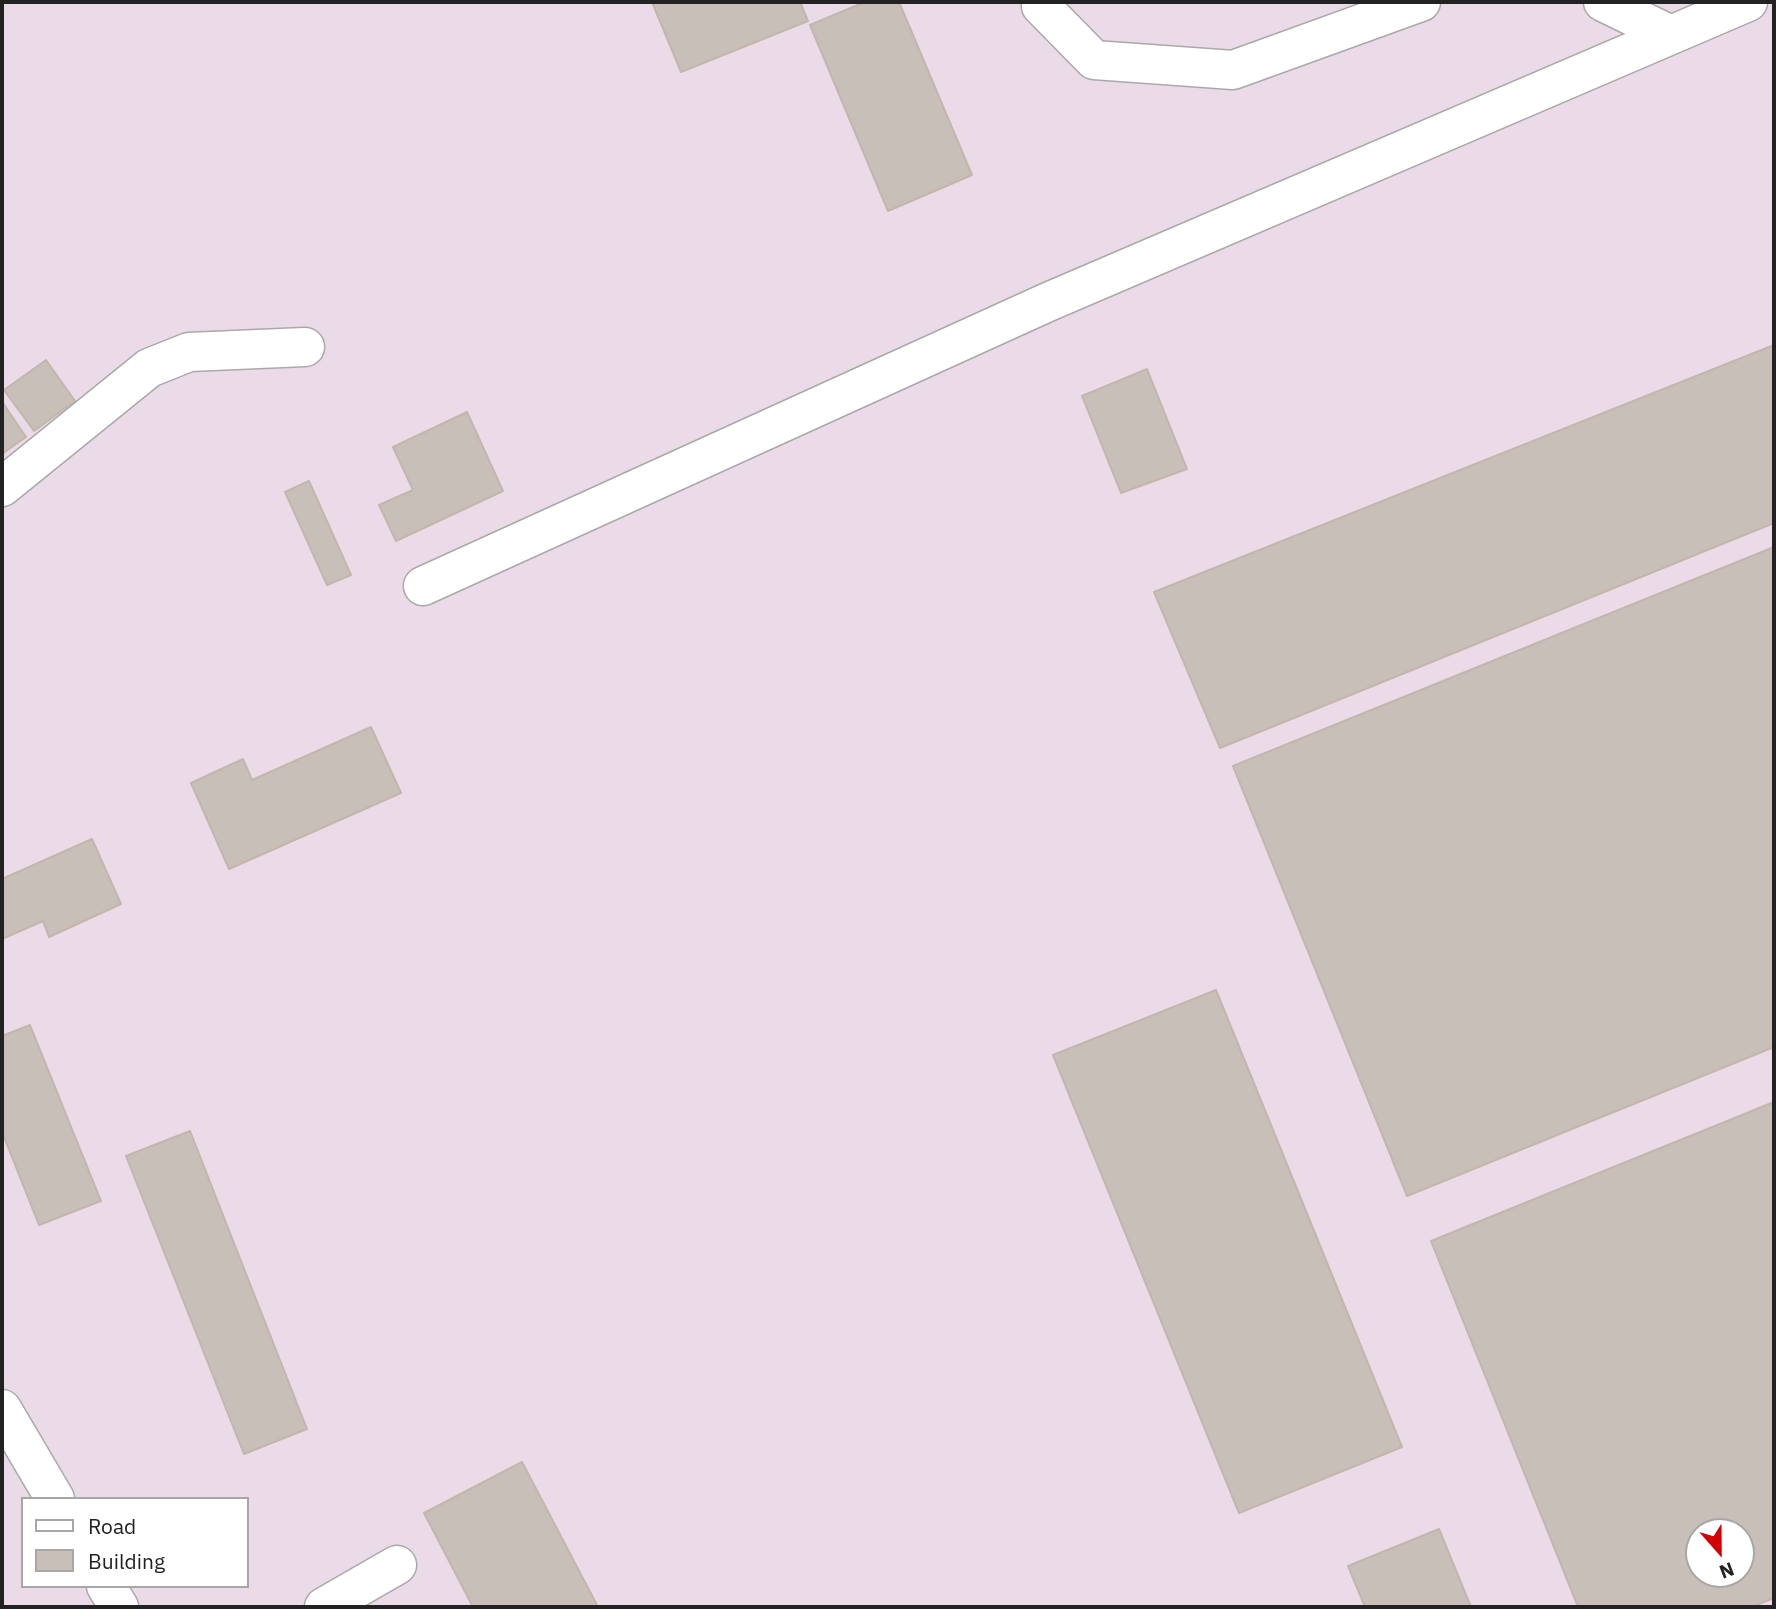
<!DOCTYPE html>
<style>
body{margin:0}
#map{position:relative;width:1776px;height:1609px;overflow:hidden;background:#f2efe9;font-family:"IBM Plex Sans",sans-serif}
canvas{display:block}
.frame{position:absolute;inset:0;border:4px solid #222;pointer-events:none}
.legend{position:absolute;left:21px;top:1497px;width:228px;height:91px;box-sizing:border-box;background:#fff;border:2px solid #a7a7a7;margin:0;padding:9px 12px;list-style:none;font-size:21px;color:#222}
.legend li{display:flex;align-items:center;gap:14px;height:35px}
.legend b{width:35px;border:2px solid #a7a7a7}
.north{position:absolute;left:1685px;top:1518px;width:70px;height:70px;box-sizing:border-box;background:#fff;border:2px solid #a7a7a7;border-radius:50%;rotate:159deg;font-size:19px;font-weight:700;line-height:28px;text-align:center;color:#222}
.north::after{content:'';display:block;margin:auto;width:24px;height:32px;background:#d40000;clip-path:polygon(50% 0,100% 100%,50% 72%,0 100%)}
</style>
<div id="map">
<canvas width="1776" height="1609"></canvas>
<div class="frame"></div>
<ul class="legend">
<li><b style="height:9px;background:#fff"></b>Road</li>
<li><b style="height:19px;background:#c7bfb8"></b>Building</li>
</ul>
<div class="north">N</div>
</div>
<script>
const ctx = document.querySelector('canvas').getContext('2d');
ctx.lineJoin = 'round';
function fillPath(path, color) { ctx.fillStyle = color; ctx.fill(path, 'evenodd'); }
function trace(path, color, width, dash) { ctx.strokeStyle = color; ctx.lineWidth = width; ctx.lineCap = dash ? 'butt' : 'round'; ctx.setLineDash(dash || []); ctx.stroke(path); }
fillPath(new Path2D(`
 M2,2H1774V1607H2ZM23,1499H247V1586H23ZM1699,1532H1741V1574H1699Z`), '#ebdbe8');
const building = new Path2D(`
 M652,2H800L808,21L681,72Z
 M865,2H899L972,175L888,211L810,25Z
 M1774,345V523L1220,748L1154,592Z
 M46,360L75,401L34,431L4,390Z
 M1147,369L1187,469L1121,493L1082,396Z
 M3,403L26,437L2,454V405Z
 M467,412L503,491L396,541L379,505L413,490L393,447Z
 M309,481L351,575L327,585L285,492Z
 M1774,547V1047L1407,1196L1233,766Z
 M371,727L401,793L229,869L191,783L243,759L252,780Z
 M92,839L121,904L49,937L43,921L2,939V879Z
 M1216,990L1402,1447L1239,1513L1053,1055Z
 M30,1025L101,1201L39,1225L2,1132V1036Z
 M1774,1102V1598L1751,1607H1578L1431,1241ZM1699,1532H1741V1574H1699Z
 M190,1131L307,1429L244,1454L126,1156Z
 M522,1462L598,1607H473L424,1513Z
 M1439,1529L1471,1607H1365L1348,1566Z`);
fillPath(building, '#c7bfb8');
trace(building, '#c4b6ab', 2);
const minor = new Path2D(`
 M1041,2V6L1094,60L1233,70L1421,2
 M1603,2L1671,35
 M2,487L149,368L189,352L305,347
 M423,586L1048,302L1748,2
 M2,1409L55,1499
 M106,1586L119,1607
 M324,1607L397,1565`);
trace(minor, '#a9a9a9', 41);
trace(minor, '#fff', 38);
</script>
